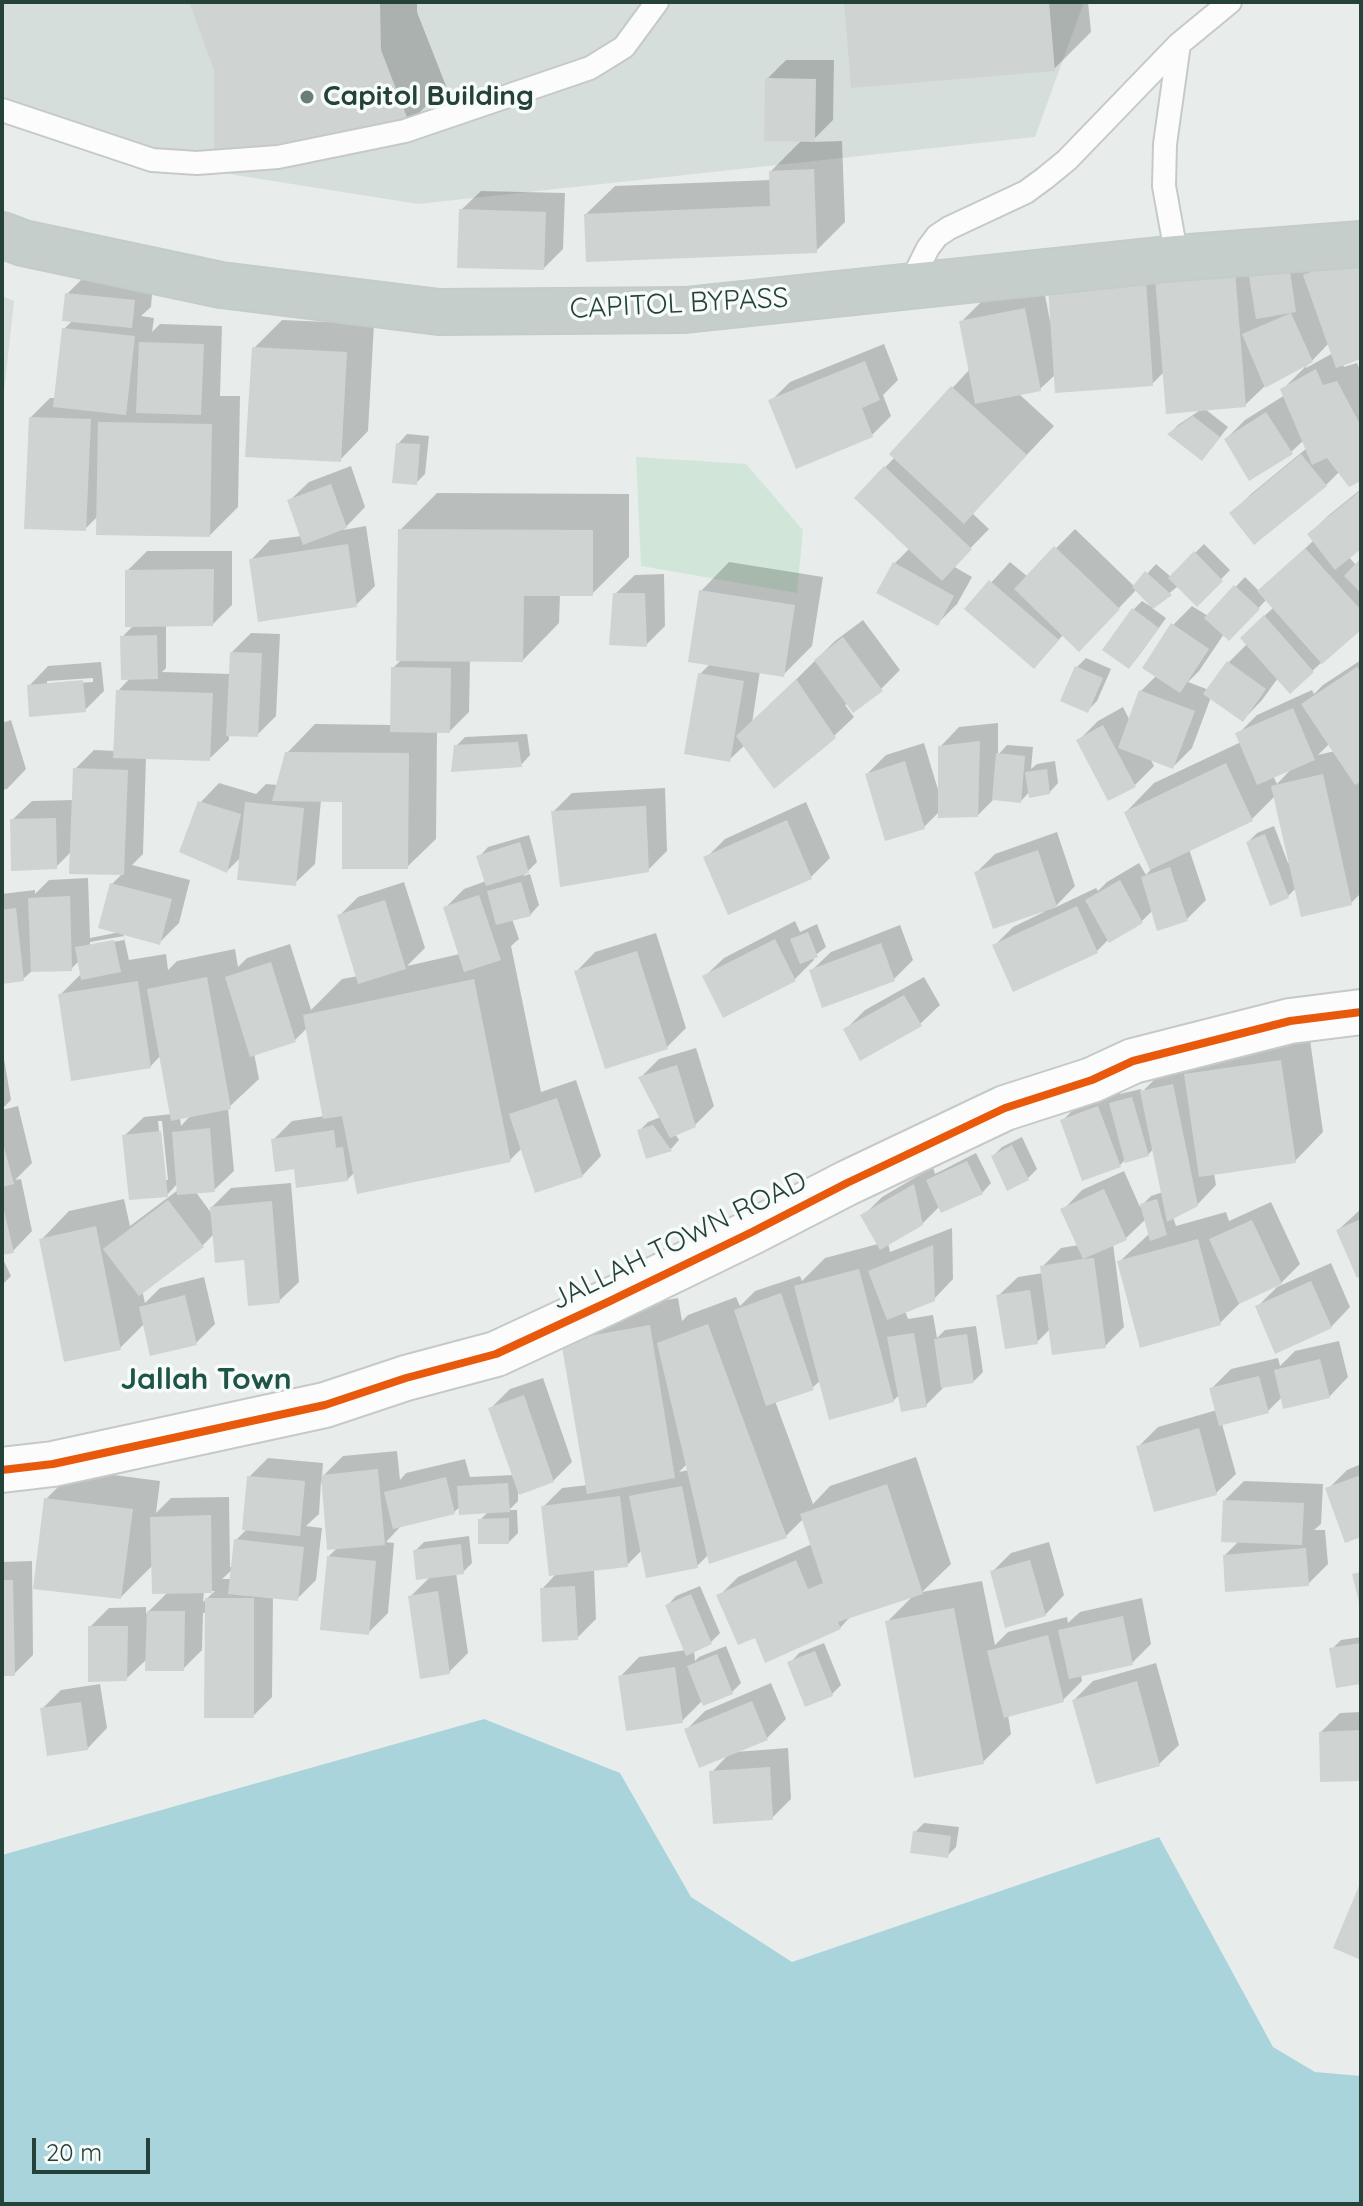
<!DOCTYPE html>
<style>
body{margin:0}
#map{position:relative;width:1363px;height:2206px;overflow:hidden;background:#e8edeb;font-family:Quicksand,sans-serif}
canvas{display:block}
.frame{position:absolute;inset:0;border:4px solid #24423a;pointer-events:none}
.scale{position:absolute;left:32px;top:2138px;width:118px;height:36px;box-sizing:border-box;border:4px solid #24423a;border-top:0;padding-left:10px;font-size:24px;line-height:28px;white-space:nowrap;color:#24423a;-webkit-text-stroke:6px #f7fbf9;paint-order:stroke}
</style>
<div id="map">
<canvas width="1363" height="2206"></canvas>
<div class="frame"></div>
<div class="scale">20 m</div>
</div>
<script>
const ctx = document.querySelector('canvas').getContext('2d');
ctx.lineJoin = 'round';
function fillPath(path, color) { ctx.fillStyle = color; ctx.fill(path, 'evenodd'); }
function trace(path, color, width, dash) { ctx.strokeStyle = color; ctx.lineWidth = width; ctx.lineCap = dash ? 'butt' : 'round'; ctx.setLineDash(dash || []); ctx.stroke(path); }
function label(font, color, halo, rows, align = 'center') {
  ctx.font = font + ' Quicksand,sans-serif'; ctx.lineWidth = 7; ctx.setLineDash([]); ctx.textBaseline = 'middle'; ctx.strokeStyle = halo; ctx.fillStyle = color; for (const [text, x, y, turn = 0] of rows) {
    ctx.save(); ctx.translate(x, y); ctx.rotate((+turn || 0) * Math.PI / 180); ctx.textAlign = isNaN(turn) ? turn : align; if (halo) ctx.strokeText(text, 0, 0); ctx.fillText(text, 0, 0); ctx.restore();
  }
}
fillPath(new Path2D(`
 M2,2H1084L1035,137L418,204L235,175L12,120L2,116Z
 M2,296L14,301L2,411Z`), '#d6dedb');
fillPath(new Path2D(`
 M636,457L746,464L803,530L797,593L641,566Z`), '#d1e6d8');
fillPath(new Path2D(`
 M484,1719L620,1773L691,1897L792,1962L1159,1837L1273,2047L1315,2072L1361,2076V2204H2V1855Z`), '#a9d4db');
fillPath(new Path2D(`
 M190,2H417V12L446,86L409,123L216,70Z
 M846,2H1088L1091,32L1054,69Z
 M786,60H834L833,120L811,142L842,141L845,222L816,251L586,214L615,186L771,180V171L803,139L767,79Z
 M481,191L565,193L563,249L544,268L461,210Z
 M1306,239L1311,270L1325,256L1361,357L1343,364L1344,367L1357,363L1361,372V479L1340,471L1326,485L1254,542L1232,513L1251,494L1307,448L1304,440L1291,452L1226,439L1245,420L1285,395L1282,390L1308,364L1266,385L1245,405L1205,409L1228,427L1211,449L1170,433L1178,425L1202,409L1165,371L1152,384L1056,374L1040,389L1019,394L1054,426L972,513L989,529L953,566L972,577L957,604L937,624L894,564L910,548L857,497L895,457L891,454L970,369L961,322L981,302L1044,290L1050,321L1052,320L1050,288ZM1329,343L1333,353L1306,368V367Z
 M86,275L153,281L151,307L141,316L154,318L152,332L160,324L222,326L220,396H240L238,507L210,535L99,515L85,529L31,417L50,398H56L64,329L73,320L67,294Z
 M282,320L374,324L368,431L340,460L254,348Z
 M884,344L898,380L883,395L891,416L872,435L771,401L790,382Z
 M407,434L429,436L425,474L416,483L398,444Z
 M351,466L365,507L343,530L366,526L375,586L356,605L251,560L270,540L302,536L289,501L309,482Z
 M1361,489V546L1348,556L1356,565L1361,561V627L1290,691L1278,678L1262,700L1243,720L1211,697L1192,748L1173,767L1150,758L1154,766L1135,785L1079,740L1098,721L1123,707L1130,721L1141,691L1157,675L1173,625L1192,606L1208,616L1245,577L1260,592L1314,540L1309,534L1329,515ZM1267,599L1274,607L1261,619L1247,644L1229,662L1209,690L1188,682L1199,671L1224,634L1229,639Z
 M437,493L629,494V557L592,594H560L559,623L523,660H470L469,712L450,731H437L436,839L407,867L344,800H321L315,864L295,883L242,856L227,871L200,803L219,783L256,794L266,784L278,785L287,753L315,724L392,725L393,668L402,659L400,530Z
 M1075,529L1135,587L1156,564L1171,577L1204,544L1230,570L1197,604L1178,586L1152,608L1166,618L1138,657L1129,667L1133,610L1142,601L1150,606L1152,604L1137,589L1098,630L1064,634L1034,667L967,609L1010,562L1028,577Z
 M147,551H232V605L213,624L166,625V668L162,672L231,674L232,652L251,633L280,634L276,716L257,735L229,734V740L209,759L146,757L143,854L132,865L190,880L179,923L160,942L123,933L129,960L166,954L168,970L177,961L235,949L238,967L247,958L290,944L311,1010L342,979L358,976L339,916L358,897L404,882L425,948L407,966L460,954L445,908L464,889L486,881L479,857L488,847L529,835L537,862L523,876L530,874L539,905L530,915L512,919L519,939L511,946L541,1092L576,1080L601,1156L582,1176L522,1148L510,1160L355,1172L347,1180L295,1167L273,1140L292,1121L325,1116L307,1028L295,1040L254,1053L259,1079L228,1108L234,1171L214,1190L195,1191L212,1214V1207L231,1188L291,1183L299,1282L279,1301L246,1258L214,1234L203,1245L142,1290L145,1303L160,1288L204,1277L215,1324L196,1343L145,1323L120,1348L41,1240L69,1211L124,1199L130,1226L178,1190V1183L167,1195L124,1136L144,1117L172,1114L161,1055L150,1067L60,995L82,973L79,961L71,969L33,970L23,979L2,982V894L35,890V894L49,880L88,878L90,938L120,932L112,884L123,873L72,851L56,867L12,820L32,801L74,800L75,769L94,750L116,751L118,691L131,677L122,637L134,625L127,571ZM124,936V940L90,946V942ZM191,1115L181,1126L180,1118ZM158,1121H162L168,1180H164Z
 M729,562L823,577L812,646L783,675L760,671L752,723L835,641L863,620L900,670L881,689L845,705L854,717L834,736L745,745L729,760L700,674L711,663L701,591Z
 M664,574L665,626L646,645L615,594L635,575Z
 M1086,658L1111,669L1097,701L1088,710L1077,667Z
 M1361,660V778L1359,780L1361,790V893L1351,903L1296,888L1288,896L1248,842L1257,833L1274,826L1288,863L1290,862L1275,796L1252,819L1189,849L1206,900L1187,919L1153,910L1142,921L1109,939L1097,951L1014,990L994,946L1013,927L1044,912L1043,910L976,873L995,854L1057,832L1075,886L1054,908L1096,888L1098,891L1107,882L1139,863L1146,875L1152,868L1126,812L1154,783L1241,742L1238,734L1257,715L1312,690L1314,694L1323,685ZM1330,743L1335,751L1318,755ZM1292,768L1277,784L1273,776Z
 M101,662L104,691L85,710L29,686L48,666ZM93,678V682L47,685V681Z
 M11,720L26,769L7,789L2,790V723Z
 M998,723V755L1007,745L1033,747L1031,769L1037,764L1055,761L1058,783L1049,793L1030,791L1021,801L994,799L978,815L940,811L924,827L867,774L886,755L924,743L939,793L940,747L959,727Z
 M527,734L530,755L521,765L456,746L465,737Z
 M665,788L667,851L648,870L553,812L572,793Z
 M806,802L830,858L811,877L706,858L725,839Z
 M795,921L800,932L817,924L826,947L813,957L814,960L795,979L704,977L724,958Z
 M900,925L913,960L894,979L811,971L831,952Z
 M656,933L686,1028L667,1047L576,972L595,952Z
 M924,977L940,1005L920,1024L845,1030L865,1010Z
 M1309,1033L1323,1132L1295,1161L1214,1173L1216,1185L1197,1205L1173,1217L1176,1226L1226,1212L1229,1221L1271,1202L1300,1264L1280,1284L1243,1300L1220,1323L1119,1262L1150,1233L1146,1219L1126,1238L1113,1244L1124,1327L1105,1346L1050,1329L1037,1342L998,1296L1018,1277L1043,1273L1042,1267L1061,1248L1079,1245L1063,1210L1082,1190L1124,1171L1140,1207L1151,1196L1163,1192L1154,1148L1148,1155L1126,1159L1120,1165L1062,1121L1081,1102L1118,1088L1120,1094L1141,1089L1142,1092L1162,1072Z
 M2,1047L11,1100L2,1109Z
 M696,1048L714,1106L695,1125L675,1134L679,1140L671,1149L639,1131L648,1122L661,1117L640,1078L659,1059Z
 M18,1106L32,1163L15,1180L21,1179L32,1231L13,1251L2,1253V1110Z
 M1022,1137L1037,1169L1028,1178L1008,1188L993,1156L1002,1147Z
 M976,1153L991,1183L982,1193L940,1206L922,1224L888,1243L890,1252L952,1228L953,1279L934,1299L905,1311L908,1319L933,1315L937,1338L945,1330L976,1326L983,1372L974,1381L946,1385L926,1405L900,1394L893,1401L821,1380L812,1388L775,1401L813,1504L830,1486L916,1457L951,1564L922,1592L982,1581L995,1645L1008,1632L1067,1617L1068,1623L1080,1612L1142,1598L1151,1644L1132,1663L1081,1675L1082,1681L1063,1700L1008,1715L1011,1734L983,1762L887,1622L915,1594L852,1615L840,1628L756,1635L719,1596L738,1577L812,1544L803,1519L786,1536L708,1555L697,1566L642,1550L627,1565L594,1569L596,1619L577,1638L542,1589L557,1573L543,1507L562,1488L588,1485L564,1342L592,1313L678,1298L682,1321L688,1315L736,1297L740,1306L755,1291L800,1276L802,1281L825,1258L878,1244L863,1216L882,1197L933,1167L935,1174ZM687,1464L689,1470L679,1472Z
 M1361,1209V1274L1338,1230Z
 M2,1257L11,1276L2,1285Z
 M1331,1263L1350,1307L1331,1327L1257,1307L1277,1287Z
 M1339,1341L1348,1377L1329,1397H1282L1268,1411L1222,1424L1236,1474L1216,1493L1138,1447L1158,1427L1217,1410L1211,1389L1231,1369L1278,1358L1280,1366L1295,1351Z
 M543,1378L572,1462L553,1481L518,1493V1501L509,1510H517L518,1533L509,1542L480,1520L489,1511L460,1507L454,1512L402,1525L386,1542L394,1543L388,1613L368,1633L328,1557L338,1547L321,1481L319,1514L306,1526L322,1528L316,1580L297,1599L273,1596L272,1697L253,1716L207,1613H203L202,1650L183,1669L148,1658L126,1679L90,1627L109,1608L146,1607V1614L168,1592L153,1565L121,1597L46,1499L75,1470L160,1481L156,1513L171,1498L229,1497L230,1567H233L236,1540L247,1529L249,1477L268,1458L323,1463L322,1477L343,1456L397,1451L400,1480L406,1473L465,1459L470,1477L514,1475L491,1408L510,1389ZM233,1569L232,1579H222ZM204,1591H215L203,1602Z
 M1361,1464V1535L1328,1489L1347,1470Z
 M1244,1481L1323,1484L1321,1524L1314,1530H1325L1328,1564L1308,1584L1225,1555L1239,1541L1225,1500Z
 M469,1536L472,1563L463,1572L456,1573L468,1653L449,1672L410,1597L431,1576L415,1551L424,1542Z
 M1049,1542L1064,1595L1045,1615L992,1572L1011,1553Z
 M32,1561L33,1655L14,1674H2V1562Z
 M700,1586L720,1633L710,1643L694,1650L695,1661L699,1657L726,1646L741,1683L732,1692L703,1700L682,1721L620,1677L639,1657L686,1650L667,1606L676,1596Z
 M1361,1637V1682L1332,1649L1341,1640Z
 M824,1643L841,1685L832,1694L790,1663L799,1653Z
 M1156,1663L1179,1745L1159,1764L1074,1700L1093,1681Z
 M771,1683L786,1719L767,1738L735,1752L788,1748L791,1799L772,1818L712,1772L730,1753L686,1730L705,1711Z
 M100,1684L107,1728L88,1748L42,1709L61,1690Z
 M1361,1712V1779L1321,1732L1340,1713Z
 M924,1823L959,1827L956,1847L947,1856L915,1832Z
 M1361,1823V1862H1359Z`), '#0003');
fillPath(new Path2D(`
 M189,2H380L381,50L410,125L214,160V70Z
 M844,2H1049L1055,71L851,88Z
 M765,78L816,79L815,142L764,141Z
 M814,169L817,253L586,262L584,214L770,206L769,171Z
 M459,209L546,212L544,270L457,268Z
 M1358,255L1361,263V359L1336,368L1303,275Z
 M1288,258L1296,312L1256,319L1247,264Z
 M1235,271L1246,407L1166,414L1155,277Z
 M1146,281L1153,386L1055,393L1048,287Z
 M65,293L135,300L132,328L62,321Z
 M1025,308L1041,391L975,404L959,321Z
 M1291,313L1313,362L1265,388L1242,334Z
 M62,328L135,336L126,415L53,407Z
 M139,342L204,344L201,415L136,413Z
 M252,347L347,352L341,462L245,457Z
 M865,361L880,400L862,408L873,437L796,469L768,400Z
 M1316,369L1323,385L1337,381L1361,426V481L1349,487L1327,458L1312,465L1280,389Z
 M951,386L1027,455L964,524L889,454Z
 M1266,412L1293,454L1249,481L1224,439Z
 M1193,416L1220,437L1202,461L1167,434Z
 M29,417L91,419L86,531L24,529Z
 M98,422L212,424L210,537L96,535Z
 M396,443L420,444L417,485L392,483Z
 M1301,454L1327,486L1254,545L1229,513Z
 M884,466L972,549L942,581L854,498Z
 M331,484L347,528L303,545L287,500Z
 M1361,490V549L1335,570L1307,534Z
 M398,529L593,530V596H524L523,662L396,661Z
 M348,544L357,607L258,622L249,559Z
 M1054,546L1120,609L1079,652L1014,589Z
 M1305,548L1361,610V630L1322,664L1257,591Z
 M1194,551L1223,581L1197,607L1168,578Z
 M1361,558V593L1344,576Z
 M893,562L954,596L938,626L876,593Z
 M214,569L213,626L125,627V570Z
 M1145,571L1172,595L1153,609L1132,587Z
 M989,580L1059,640L1034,669L964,609Z
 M1234,585L1260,609L1229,641L1204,618Z
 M699,590L795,605L784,677L688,662Z
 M613,593H645L647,647L609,645Z
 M1132,608L1159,628L1129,669L1102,650Z
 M1264,615L1314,672L1290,694L1240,638Z
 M1171,623L1209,649L1180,693L1142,668Z
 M157,635L158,679L121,680L120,636Z
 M843,637L883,691L853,713L814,660Z
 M230,652L262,653L258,737L226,736Z
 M1227,661L1266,689L1243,722L1203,694Z
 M1075,666L1103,678L1088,713L1060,701Z
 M391,667L451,668L450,733L390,732Z
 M1357,667L1361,673V781L1355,785L1301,704Z
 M698,673L744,681L730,762L684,754Z
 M796,679L836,738L774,789L736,736Z
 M83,680L86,712L29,717L27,685Z
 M116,690L213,693L210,761L113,758Z
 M1139,690L1195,711L1173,769L1118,748Z
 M1293,708L1315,760L1257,785L1235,733Z
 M1103,725L1136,787L1108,801L1076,740Z
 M980,741L978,817L938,818V746Z
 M518,742L522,767L451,772L454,745Z
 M285,752L409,753L408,869H342V802L272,801Z
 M996,753L1025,756L1021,803L992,800Z
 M905,761L925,829L885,841L865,774Z
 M1226,763L1253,821L1150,870L1124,812Z
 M73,768L128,770L124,875L69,874Z
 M1047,769L1050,794L1029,798L1025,772Z
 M1323,774L1352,905L1301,917L1271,786Z
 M198,801L241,814L227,873L179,852Z
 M245,802L304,808L296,886L237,880Z
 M646,806L649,872L560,887L551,811Z
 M56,818L57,869L11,871L10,819Z
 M787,820L812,879L728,915L703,857Z
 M1265,834L1289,898L1270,906L1246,842Z
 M520,842L529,873L486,886L476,856Z
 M1038,850L1057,907L993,929L974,872Z
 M1170,867L1188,921L1157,931L1141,877Z
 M1120,880L1143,923L1109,943L1085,900Z
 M521,882L531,916L496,925L487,891Z
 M110,883L172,899L160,945L98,928Z
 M479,895L501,960L464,972L443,907Z
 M70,896L72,971L31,972L28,898Z
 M385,900L406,969L358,984L337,915Z
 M1077,906L1098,953L1013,992L992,945Z
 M16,908L24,981L2,984V910Z
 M808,932L818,957L800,964L790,939Z
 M775,939L796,981L723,1018L702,976Z
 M114,940L121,972L81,980L75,947Z
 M881,943L895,981L822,1008L809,970Z
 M637,951L668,1049L605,1069L574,971Z
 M271,962L296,1042L250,1057L225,977Z
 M207,977L231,1109L171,1121L147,989Z
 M474,979L511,1162L357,1194L342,1116L323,1119L303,1015Z
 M138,981L151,1068L71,1081L58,994Z
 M904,995L922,1026L860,1061L843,1029Z
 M1281,1060L1296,1163L1199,1177L1184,1074Z
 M677,1065L696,1127L670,1138L638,1077Z
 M1173,1084L1198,1206L1167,1222L1140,1091Z
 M1132,1097L1149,1156L1125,1163L1109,1103Z
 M557,1098L583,1177L535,1193L509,1114Z
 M1098,1106L1121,1167L1082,1181L1060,1120Z
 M653,1125L672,1151L646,1159L637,1130Z
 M210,1128L215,1192L177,1195L172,1132Z
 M334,1130L336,1148L343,1147L348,1181L296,1188L294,1169L275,1172L271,1139Z
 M161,1131L168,1197L129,1200L122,1135Z
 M2,1140L14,1184L2,1187Z
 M1012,1145L1029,1180L1007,1191L991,1156Z
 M967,1161L983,1194L941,1213L926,1180Z
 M914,1184L923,1225L880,1250L860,1215Z
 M1104,1189L1127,1240L1083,1259L1094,1258L1106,1348L1052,1355L1040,1266L1083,1259L1060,1209Z
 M1157,1199L1167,1235L1150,1241L1140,1204Z
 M168,1200L204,1247L139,1296L103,1249Z
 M272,1201L280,1303L248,1306L244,1260L215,1263L210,1207Z
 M2,1202L14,1253L2,1255Z
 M1361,1219V1276L1357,1278L1336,1230Z
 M1252,1220L1282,1284L1239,1304L1209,1239Z
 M96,1226L121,1350L64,1362L39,1239Z
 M1198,1239L1221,1325L1140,1348L1117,1261Z
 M933,1245L935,1301L887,1320L868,1271Z
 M859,1269L894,1402L829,1420L794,1286Z
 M1311,1281L1332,1328L1275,1354L1255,1306Z
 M1030,1290L1038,1344L1005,1349L996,1295Z
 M781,1293L814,1390L766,1406L734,1310Z
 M185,1295L197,1345L150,1356L139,1307Z
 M708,1324L787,1538L709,1564L657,1343Z
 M650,1325L675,1478L587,1494L561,1341Z
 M914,1333L927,1407L901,1412L887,1337Z
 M967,1334L974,1383L941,1388L934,1339Z
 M1320,1359L1330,1398L1283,1409L1274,1370Z
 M1259,1376L1269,1413L1219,1426L1209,1388Z
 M524,1395L554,1482L519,1495L488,1408Z
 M1199,1428L1217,1495L1154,1512L1136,1446Z
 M378,1469L385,1545L327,1550L321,1475Z
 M1361,1475V1537L1345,1543L1325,1488Z
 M247,1476L305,1481L300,1536L242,1530Z
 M446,1477L455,1514L393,1529L384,1492Z
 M508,1483L510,1512L459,1515L457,1486Z
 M887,1484L923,1594L838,1622L841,1629L765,1663L755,1638L738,1645L716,1595L796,1560L808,1589L823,1583L800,1514Z
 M682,1486L698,1568L646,1578L629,1496Z
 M620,1496L628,1567L549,1576L541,1506Z
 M44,1498L133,1509L121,1599L33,1589Z
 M1223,1500L1304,1503L1302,1545L1221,1542Z
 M211,1515L212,1593L152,1594L150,1517Z
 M509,1518V1544H478V1519Z
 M234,1539L304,1547L298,1601L228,1594Z
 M461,1544L464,1574L416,1580L413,1550Z
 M1306,1548L1309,1586L1225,1592L1223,1555Z
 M327,1556L376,1561L369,1635L320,1630Z
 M1030,1560L1046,1616L1005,1628L990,1571Z
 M1361,1572V1606L1360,1607L1352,1574Z
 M2,1580H13L15,1676H2Z
 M575,1586L578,1640L542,1642L540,1588Z
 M438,1591L450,1674L420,1679L408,1596Z
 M691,1594L712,1644L686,1656L665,1605Z
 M205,1598H254V1718H204Z
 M954,1608L984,1764L914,1778L885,1621Z
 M147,1611H185L184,1671H145Z
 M1123,1616L1133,1665L1069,1679L1058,1630Z
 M88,1626H128L127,1681L88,1682Z
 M1048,1635L1064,1702L1004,1718L987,1651Z
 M1361,1643V1684L1336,1688L1329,1648Z
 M815,1651L833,1696L805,1707L787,1662Z
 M717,1654L733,1694L703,1706L687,1666Z
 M675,1667L683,1723L626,1731L618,1676Z
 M1137,1681L1160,1766L1096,1784L1072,1700Z
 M752,1701L768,1740L699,1768L684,1729Z
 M81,1702L88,1750L47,1756L40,1708Z
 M1361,1730V1781L1320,1782L1319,1732Z
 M770,1767L773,1820L713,1824L709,1771Z
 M913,1831L951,1836L948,1858L910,1853Z
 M1361,1881V1960L1333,1948Z`), '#cfd4d2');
const service = new Path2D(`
 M2,110L152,160L197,163L278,157L405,131L590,68L624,47L657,2
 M1177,258L1164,186L1165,144L1179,44L1230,2
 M909,286L928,248L937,236L949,228L1026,192L1045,178L1067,160L1179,44`);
const tertiary = new Path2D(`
 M2,1470L53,1464L325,1405L406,1378L496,1354L608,1302L752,1232L847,1183L1005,1108L1092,1080L1133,1061L1290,1021L1361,1012`);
const trunk = new Path2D(`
 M2,235L23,243L221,285L439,312L685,310L1177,258L1361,244`);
trace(service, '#c5cac8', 26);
trace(tertiary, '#c5cac8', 48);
trace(trunk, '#c3ccc9', 48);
trace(service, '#fcfcfc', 22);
trace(tertiary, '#fcfcfc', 44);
trace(trunk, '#c6cecc', 44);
trace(new Path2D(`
 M2,1470L53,1464L325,1405L406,1378L496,1354L608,1302L752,1232L847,1183L1005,1108L1092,1080L1133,1061L1290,1021L1361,1012`), '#e8590c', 8);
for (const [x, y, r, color] of [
 [307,97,8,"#697e78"]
]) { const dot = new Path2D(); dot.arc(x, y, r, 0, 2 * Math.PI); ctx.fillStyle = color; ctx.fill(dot); trace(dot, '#f7fbf9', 3); }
label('bold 28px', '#24423a', '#f7fbf9', [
 ["Capitol Building",323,97]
], 'left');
label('28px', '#24423a', '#f7fbf9', [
 ["CAPITOL BYPASS",679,304,-3],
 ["JALLAH TOWN ROAD",679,1241,-26]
]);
label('bold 30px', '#1f5548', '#f7fbf9', [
 ["Jallah Town",206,1380]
]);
</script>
